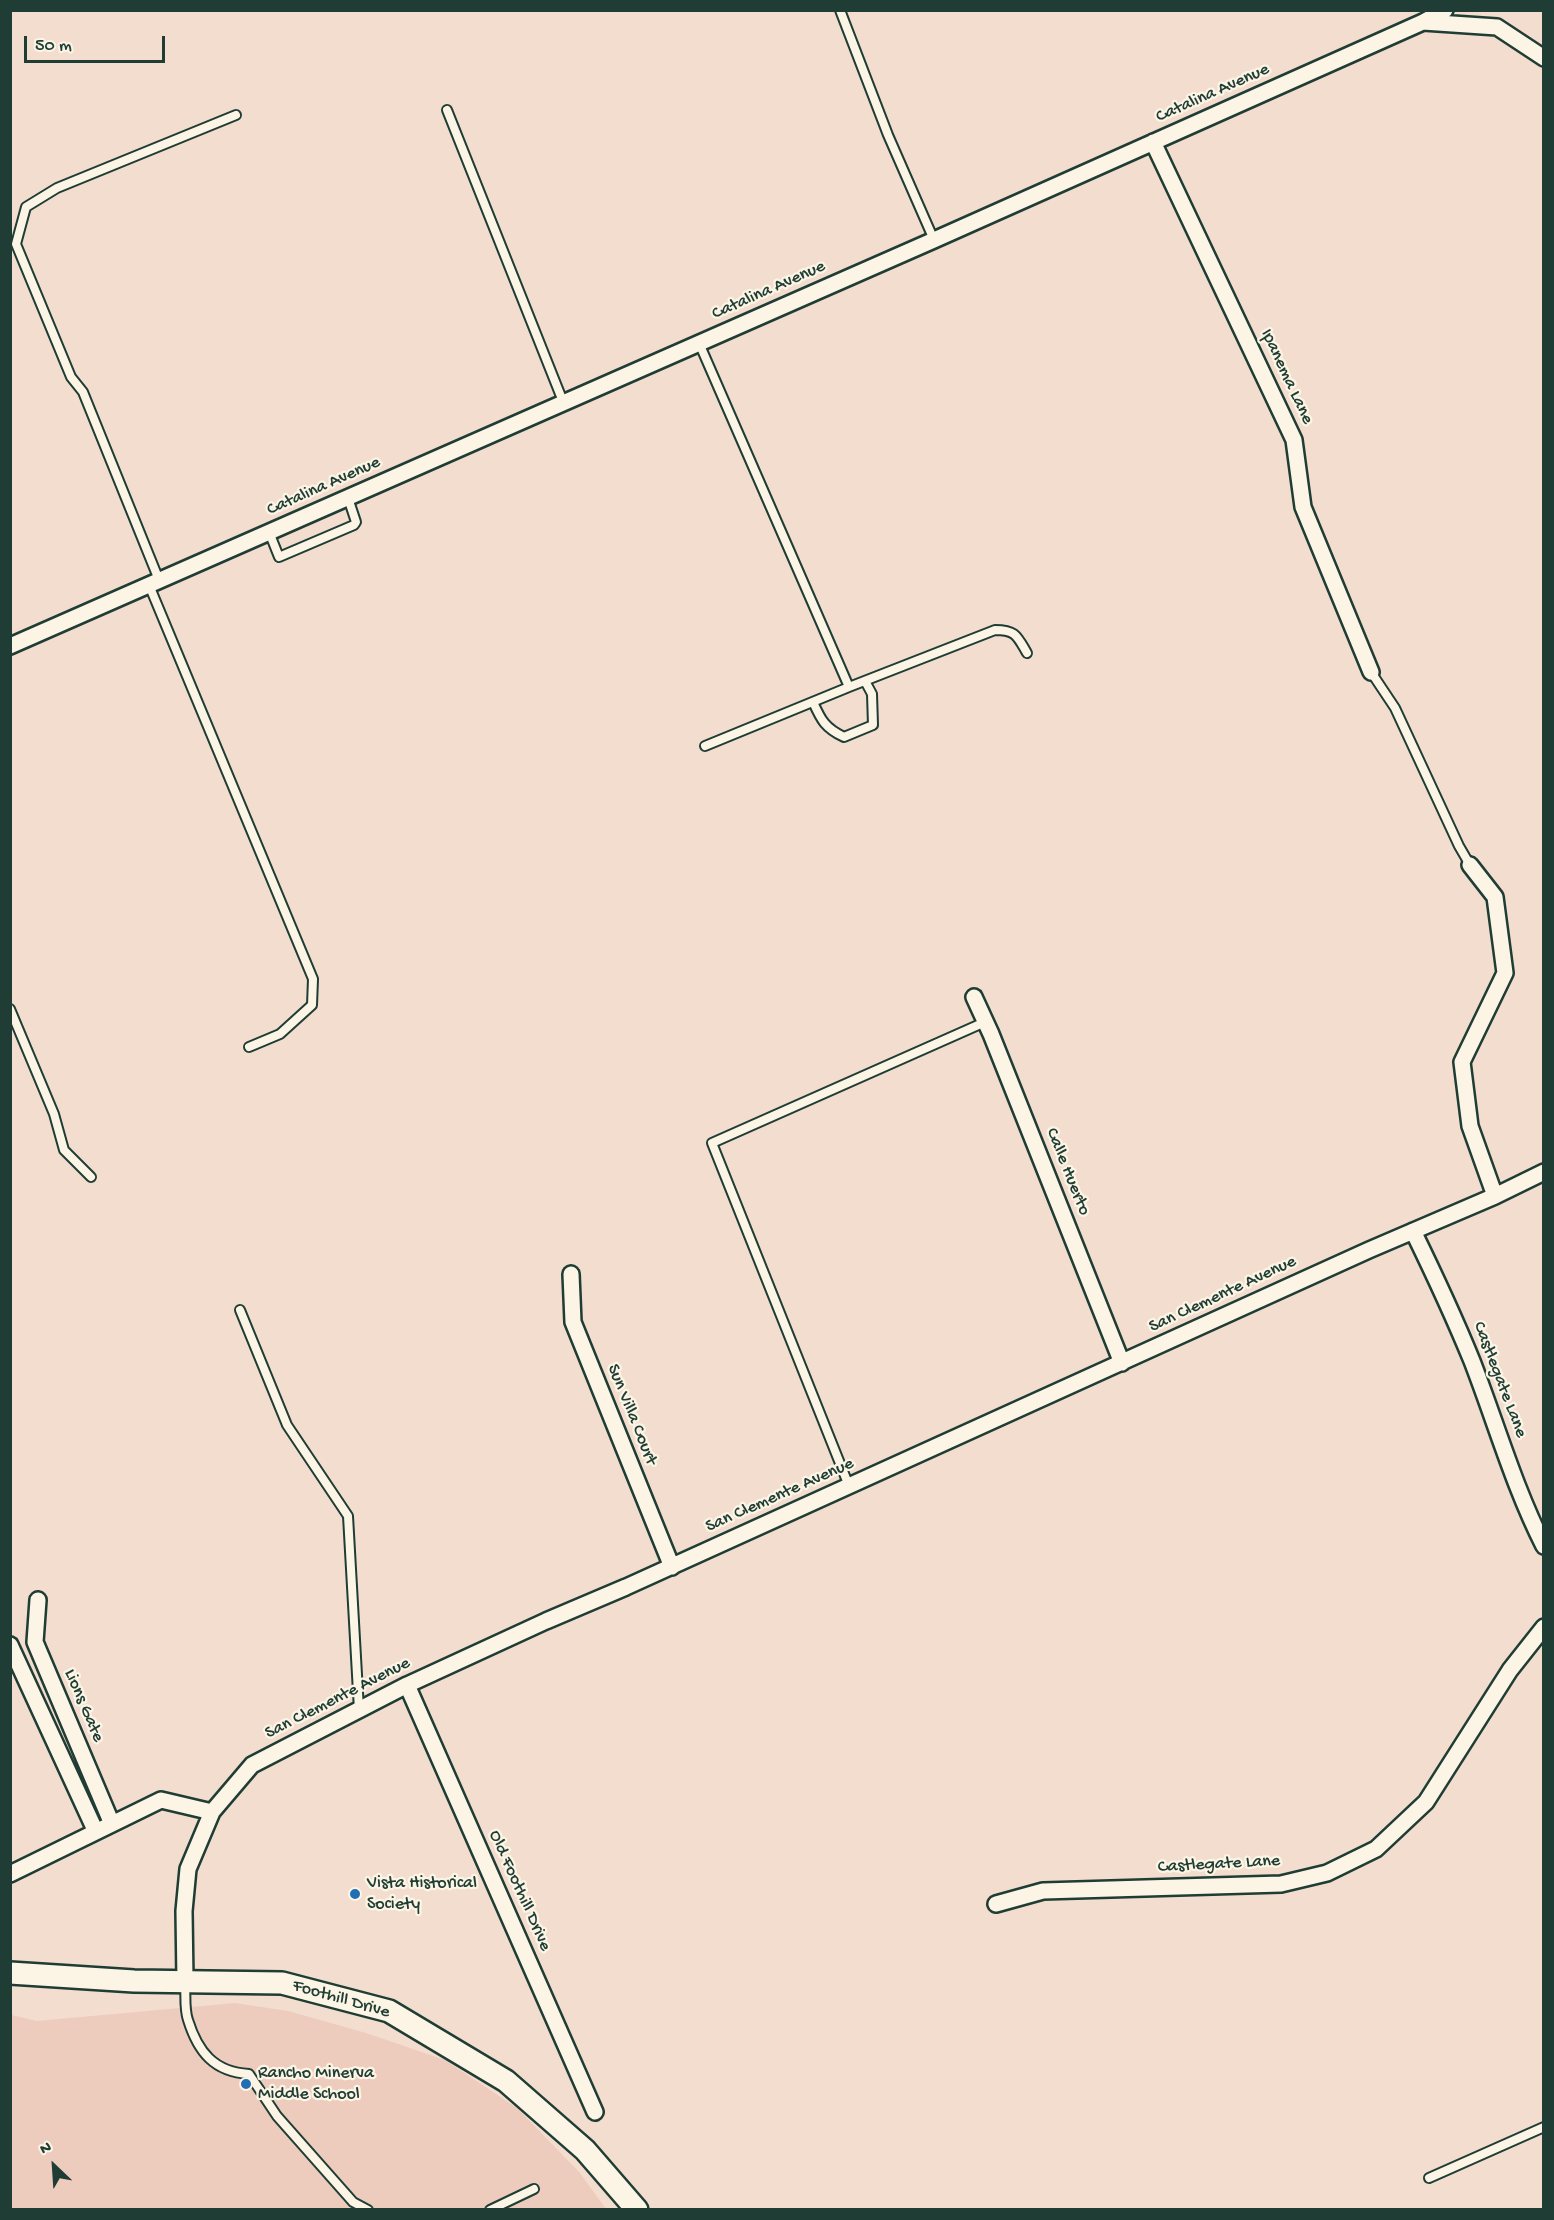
<!DOCTYPE html>
<style>
body{margin:0}
#map{position:relative;width:1554px;height:2220px;overflow:hidden;background:#f3ddce;font-family:"Gochi Hand",sans-serif}
canvas{display:block}
.frame{position:absolute;inset:0;border:12px solid #1f3d34;pointer-events:none}
.north{position:absolute;left:24px;top:2136px;width:60px;height:60px;-webkit-text-stroke:4px #fcf5e5;paint-order:stroke;rotate:335deg;font-size:16px;font-weight:700;line-height:24px;text-align:center;color:#1f3d34}
.north::after{content:'';display:block;margin:auto;width:21px;height:27px;background:#1f3d34;clip-path:polygon(50% 0,100% 100%,50% 72%,0 100%)}
.scale{position:absolute;left:24px;top:36px;width:141px;height:27px;box-sizing:border-box;border:3px solid #1f3d34;border-top:0;padding-left:8px;font-size:18px;line-height:21px;white-space:nowrap;color:#1f3d34;-webkit-text-stroke:4px #fcf5e5;paint-order:stroke}
</style>
<div id="map">
<canvas width="1554" height="2220"></canvas>
<div class="frame"></div>
<div class="north">N</div>
<div class="scale">50 m</div>
</div>
<script>
const ctx = document.querySelector('canvas').getContext('2d');
ctx.lineJoin = 'round';
function fillPath(path, color) { ctx.fillStyle = color; ctx.fill(path, 'evenodd'); }
function trace(path, color, width, dash) { ctx.strokeStyle = color; ctx.lineWidth = width; ctx.lineCap = dash ? 'butt' : 'round'; ctx.setLineDash(dash || []); ctx.stroke(path); }
function label(font, color, halo, rows, align = 'center') {
  ctx.font = font + ' "Gochi Hand",sans-serif'; ctx.lineWidth = 4.5; ctx.setLineDash([]); ctx.textBaseline = 'middle'; ctx.strokeStyle = halo; ctx.fillStyle = color; for (const [text, x, y, turn = 0] of rows) {
    ctx.save(); ctx.translate(x, y); ctx.rotate((+turn || 0) * Math.PI / 180); ctx.textAlign = isNaN(turn) ? turn : align; if (halo) ctx.strokeText(text, 0, 0); ctx.fillText(text, 0, 0); ctx.restore();
  }
}
fillPath(new Path2D(`
 M235,2003L288,2011L366,2033L445,2060L517,2108L580,2173L606,2209L11,2210V2015L37,2021Z`), '#edccbe');
const service = new Path2D(`
 M840,10L888,135L934,240
 M447,110L564,404
 M699,343L849,687L995,630C1016,630 1017,636 1027,653
 M269,532L279,557L354,525L356,522L348,498
 M159,580L83,392L71,377L16,244L26,207L57,188L236,115
 M149,585L313,979L312,1005L280,1034L249,1047
 M1371,672L1395,708L1459,846L1470,865
 M813,702C821,720 825,728 844,737L873,725L872,694L865,681
 M705,746L849,687
 M10,1009L54,1114L64,1150L91,1177
 M240,1310L287,1425L348,1516L359,1710
 M849,1486L712,1143L985,1022
 M185,1983C186,1994 184,2009 188,2020C198,2052 214,2072 249,2074L277,2116L353,2202L368,2210
 M1429,2178L1544,2127
 M490,2210L534,2189`);
const minor = new Path2D(`
 M1423,22L1497,27L1544,58
 M1153,142L1294,440L1303,507L1371,672
 M10,646L934,240L1423,22L1445,10
 M1470,865L1495,897L1505,973L1462,1062L1470,1126L1495,1196
 M974,997L991,1034L1122,1363
 M1413,1231C1434,1274 1454,1317 1472,1361C1496,1423 1514,1487 1544,1546
 M571,1274L573,1322L672,1567
 M38,1600L35,1642L112,1824
 M10,1645L96,1832
 M407,1685L595,2112
 M10,1874L161,1800L212,1812
 M996,1904L1043,1891L1281,1884L1327,1873L1376,1849L1426,1802L1510,1670L1544,1627
 M185,1981L184,1911L188,1869L212,1812L252,1765L407,1685L546,1621L626,1587L1369,1250L1495,1196L1544,1172`);
const secondary = new Path2D(`
 M10,1973L134,1981L282,1983L389,2011L506,2081L585,2150L637,2210`);
trace(service, '#1f3d34', 12);
trace(minor, '#1f3d34', 20);
trace(secondary, '#1f3d34', 26);
trace(service, '#fcf5e5', 8);
trace(minor, '#fcf5e5', 15);
trace(secondary, '#fcf5e5', 21);
for (const [x, y, r, color] of [
 [355,1894,6,"#1f6fb2"],
 [246,2084,6,"#1f6fb2"]
]) { const dot = new Path2D(); dot.arc(x, y, r, 0, 2 * Math.PI); ctx.fillStyle = color; ctx.fill(dot); trace(dot, '#fcf5e5', 2); }
label('18px', '#1f3d34', '#fcf5e5', [
 ["Catalina Avenue",1213,94,-24],
 ["Catalina Avenue",769,291,-24],
 ["Ipanema Lane",1286,377,65],
 ["Catalina Avenue",324,487,-24],
 ["Calle Huerto",1067,1172,68],
 ["San Clemente Avenue",1223,1295,-25],
 ["Castlegate Lane",1499,1380,69],
 ["Sun Villa Court",631,1415,68],
 ["San Clemente Avenue",780,1496,-24],
 ["San Clemente Avenue",338,1699,-27],
 ["Lions Gate",83,1706,67],
 ["Castlegate Lane",1219,1865,-3],
 ["Old Foothill Drive",519,1891,66],
 ["Foothill Drive",341,2000,16]
]);
label('18px', '#1f3d34', '#fcf5e5', [
 ["Vista Historical",367,1884],
 ["Society",367,1905],
 ["Rancho Minerva",258,2074],
 ["Middle School",258,2095]
], 'left');
</script>
